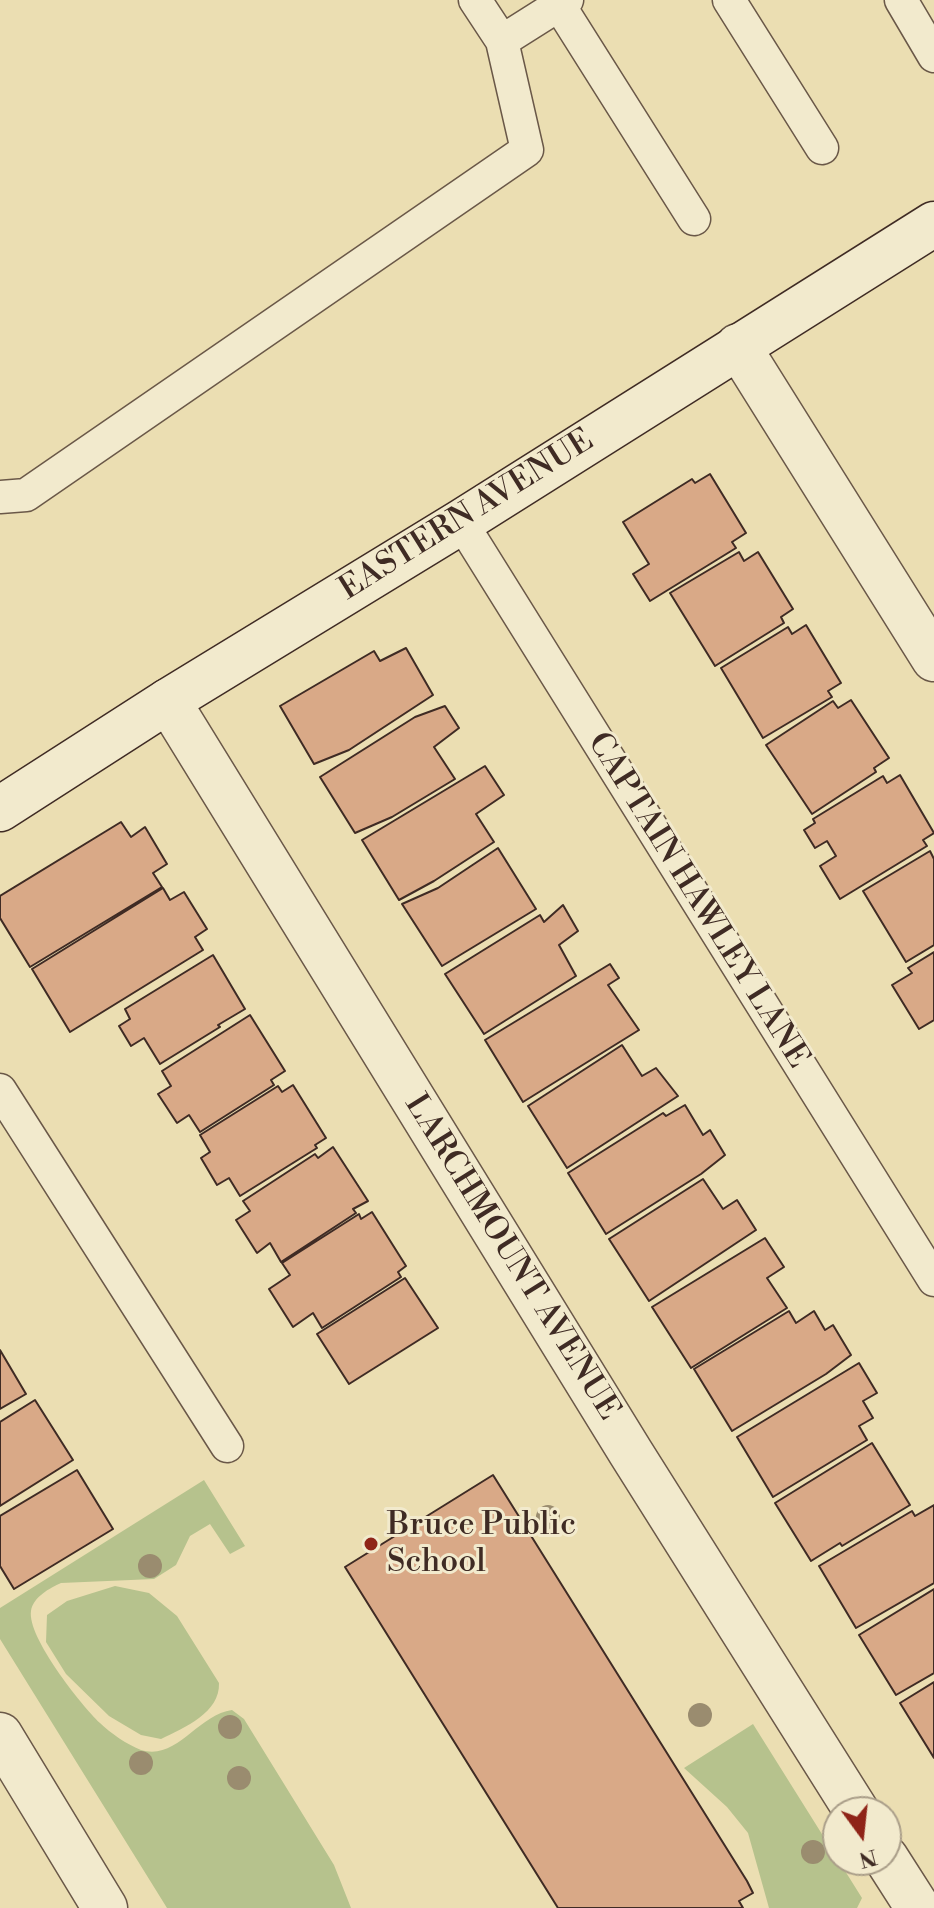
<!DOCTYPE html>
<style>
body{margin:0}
#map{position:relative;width:934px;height:1908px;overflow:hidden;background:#ebdeb2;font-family:"Libre Bodoni",serif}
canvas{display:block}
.north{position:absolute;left:822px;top:1796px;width:80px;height:80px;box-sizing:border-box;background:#f2eacd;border:2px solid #aa9e89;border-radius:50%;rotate:165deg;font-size:22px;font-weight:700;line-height:32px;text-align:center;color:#3f2b24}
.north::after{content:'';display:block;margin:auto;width:28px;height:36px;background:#8f2418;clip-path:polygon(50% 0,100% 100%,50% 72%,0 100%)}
</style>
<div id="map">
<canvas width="934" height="1908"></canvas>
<div class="north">N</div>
</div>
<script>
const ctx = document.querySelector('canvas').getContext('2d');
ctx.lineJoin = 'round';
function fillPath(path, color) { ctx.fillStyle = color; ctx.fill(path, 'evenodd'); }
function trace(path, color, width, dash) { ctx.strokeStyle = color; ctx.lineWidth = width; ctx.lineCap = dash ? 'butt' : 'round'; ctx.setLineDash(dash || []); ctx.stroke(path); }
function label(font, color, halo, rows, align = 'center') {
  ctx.font = font + ' "Libre Bodoni",serif'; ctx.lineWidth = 6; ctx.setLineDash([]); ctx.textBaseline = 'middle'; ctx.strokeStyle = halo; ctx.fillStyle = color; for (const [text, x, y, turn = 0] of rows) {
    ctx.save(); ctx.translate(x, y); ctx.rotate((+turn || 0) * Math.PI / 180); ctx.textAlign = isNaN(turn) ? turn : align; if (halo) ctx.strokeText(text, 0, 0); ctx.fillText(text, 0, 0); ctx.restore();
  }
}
fillPath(new Path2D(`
 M204,1480L245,1546L230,1554L210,1524L190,1536L176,1565L154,1579L61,1583C50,1588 33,1597 31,1611C27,1637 81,1705 100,1723C110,1733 128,1745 141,1750C177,1761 197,1715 232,1710L244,1719L334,1865L351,1908H167L0,1639V1608Z
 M115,1586L149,1593L177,1616L219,1683C220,1713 185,1727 161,1739L141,1735L109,1716L66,1674L46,1642L47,1615L67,1601Z
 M753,1724L862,1898L857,1908H769L748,1833L727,1807L684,1768Z`), '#b6c28d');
const building = new Path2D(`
 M710,474L746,533L732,542L736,548L650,601L633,574L649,564L623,522L692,479L695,483Z
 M739,552L744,561L758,552L793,609L781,617L784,623L715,666L670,593Z
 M806,625L841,683L828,691L832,697L763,738L721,668L788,627L792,634Z
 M406,648L433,695L349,750L314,764L280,706L374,651L380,661Z
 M851,700L889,758L874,768L876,772L812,814L766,745L833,701L838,708Z
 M445,706L459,728L434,747L455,779L392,817L355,833L320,777L415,717Z
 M485,766L504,795L476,814L494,842L434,881L399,900L362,840Z
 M900,775L934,833L923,840L927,846L840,899L820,866L836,856L827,841L815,848L804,830L815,823L813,819L883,776L887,783Z
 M121,822L131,837L145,827L167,864L153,873L162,887L30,967L0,918V896Z
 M498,848L536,909L442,966L402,904L438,888Z
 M930,851L934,859V945L906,962L863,891Z
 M163,888L170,900L184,892L207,929L195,937L203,950L70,1032L32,969Z
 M563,905L578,931L559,945L576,976L484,1034L445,974L540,915L544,922Z
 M934,952V1020L919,1029L892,985L912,973L908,968Z
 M213,955L245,1009L218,1025L220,1027L160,1064L144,1038L131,1046L119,1026L130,1019L125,1009Z
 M610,964L619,978L608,985L639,1030L523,1102L485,1040Z
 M250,1015L285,1071L271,1080L274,1085L200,1132L189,1115L177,1123L158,1094L171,1086L162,1071Z
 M622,1045L642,1076L656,1068L678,1096L567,1168L528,1106Z
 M293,1085L326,1138L315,1145L317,1148L240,1196L229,1178L217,1185L201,1158L210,1152L200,1135L278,1086L282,1092Z
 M685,1105L703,1135L710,1130L725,1155L701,1174L606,1234L568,1173L663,1113L666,1116Z
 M333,1147L368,1201L353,1209L356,1213L281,1262L270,1243L257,1253L236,1220L250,1211L243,1201L315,1154L318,1158Z
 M703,1179L723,1209L737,1200L756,1230L649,1301L609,1239Z
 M372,1212L406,1266L398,1272L401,1277L322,1328L313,1313L293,1327L269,1289L290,1275L282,1263L359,1214L361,1219Z
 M765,1238L784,1267L767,1278L787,1308L691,1368L652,1307Z
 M405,1278L438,1328L349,1384L317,1334Z
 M789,1311L796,1323L814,1311L825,1330L833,1325L851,1355L826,1374L732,1431L694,1369Z
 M0,1350L26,1394L0,1409Z
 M859,1363L877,1393L863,1401L873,1418L859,1426L867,1440L773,1497L737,1437Z
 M35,1400L73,1460L0,1506V1422Z
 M872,1443L910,1505L842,1546L840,1543L811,1561L775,1503Z
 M77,1470L113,1529L14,1589L0,1566V1516Z
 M493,1475L747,1881L753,1893L739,1901L743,1908H558L345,1567Z
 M934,1505V1583L856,1628L819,1566L912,1511L915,1516Z
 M934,1589V1673L896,1695L859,1635Z
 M934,1682V1758L900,1703Z`);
fillPath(building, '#d9a987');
trace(building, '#3f2b24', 2);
const lane = new Path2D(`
 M475,0L502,41L567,0
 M729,0L822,148
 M901,0L934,56
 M559,5L694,219
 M0,497L26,495L527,150L502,41
 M461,522L934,1280
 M0,1090L227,1446`);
const street = new Path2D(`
 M738,346L934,659
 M168,701L631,1453L857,1812
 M0,1735L105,1908
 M886,1858L918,1908`);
const secondary = new Path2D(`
 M0,809L168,701L461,522L934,224`);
trace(lane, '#6a5848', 35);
trace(street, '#6a5848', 47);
trace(secondary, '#3f2b24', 47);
trace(lane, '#f2eacd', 32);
trace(street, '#f2eacd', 44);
trace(secondary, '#f2eacd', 44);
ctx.fillStyle = '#9a8c6f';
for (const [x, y] of [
 [548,1517],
 [150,1566],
 [700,1715],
 [230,1727],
 [141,1763],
 [239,1778],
 [813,1852]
]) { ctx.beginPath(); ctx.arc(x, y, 12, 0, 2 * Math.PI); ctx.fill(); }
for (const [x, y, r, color] of [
 [371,1544,8,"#8f2418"]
]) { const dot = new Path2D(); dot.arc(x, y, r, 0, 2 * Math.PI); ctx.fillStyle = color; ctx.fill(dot); trace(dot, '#f2eacd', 3); }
label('32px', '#3f2b24', '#f2eacd', [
 ["EASTERN AVENUE",467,516,-32],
 ["CAPTAIN HAWLEY LANE",697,901,58],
 ["LARCHMOUNT AVENUE",511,1258,58]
]);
label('32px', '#3f2b24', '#f2eacd', [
 ["Bruce Public",387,1526],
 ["School",387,1563]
], 'left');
</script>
